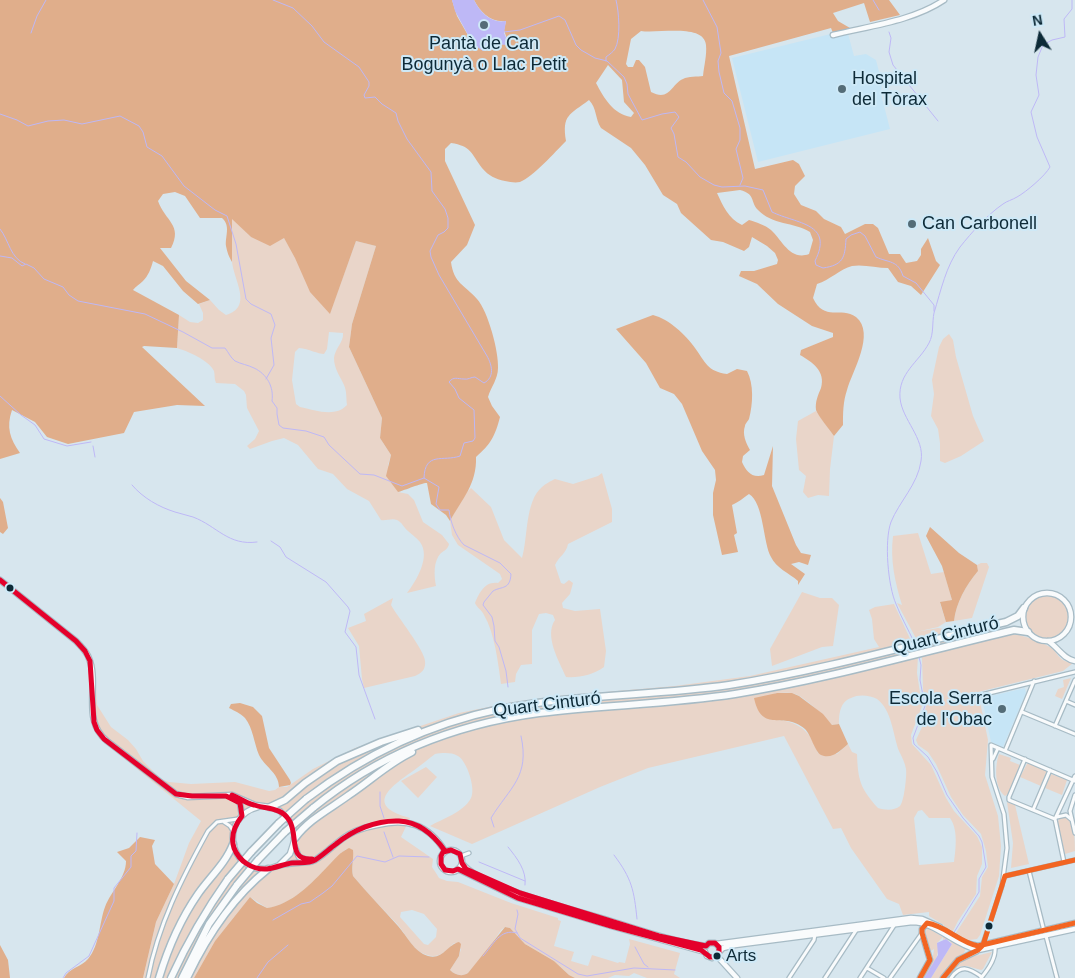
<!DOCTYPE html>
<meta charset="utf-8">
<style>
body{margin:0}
#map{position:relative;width:1075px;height:978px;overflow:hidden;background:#d7e6ee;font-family:Helvetica,sans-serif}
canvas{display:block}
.north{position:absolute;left:1015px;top:10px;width:50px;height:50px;-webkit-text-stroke:4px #cee9f7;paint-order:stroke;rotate:350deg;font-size:14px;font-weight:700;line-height:20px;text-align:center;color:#0d2a37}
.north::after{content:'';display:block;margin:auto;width:18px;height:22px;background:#0d2a37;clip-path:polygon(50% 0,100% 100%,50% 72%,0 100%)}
</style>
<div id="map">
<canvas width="1075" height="978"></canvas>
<div class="north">N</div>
</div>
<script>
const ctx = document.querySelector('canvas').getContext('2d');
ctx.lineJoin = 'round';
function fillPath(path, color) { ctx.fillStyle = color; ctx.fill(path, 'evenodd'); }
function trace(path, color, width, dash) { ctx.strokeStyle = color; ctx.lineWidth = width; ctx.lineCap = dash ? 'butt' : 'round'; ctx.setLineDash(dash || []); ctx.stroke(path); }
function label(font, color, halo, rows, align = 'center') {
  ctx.font = font + ' Helvetica,sans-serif'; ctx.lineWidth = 4; ctx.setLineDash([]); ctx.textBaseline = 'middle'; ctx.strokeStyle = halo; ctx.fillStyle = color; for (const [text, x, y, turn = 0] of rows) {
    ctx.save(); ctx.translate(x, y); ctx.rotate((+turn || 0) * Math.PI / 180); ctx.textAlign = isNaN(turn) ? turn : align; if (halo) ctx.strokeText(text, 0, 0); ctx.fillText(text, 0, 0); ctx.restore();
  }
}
fillPath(new Path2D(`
 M847,30L854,56L866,54L876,60L882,83L881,94L890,129L758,162L732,58Z
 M1025,688L1026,693L1003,747L991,742L982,698Z`), '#c6e5f6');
fillPath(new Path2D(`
 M232,218L251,237L284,238L330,313L356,241L376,246L352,324L349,347L382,418L380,438L391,455L388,465L398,492L408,494L414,500L423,522L442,535L449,544C448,549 445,550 441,553C433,561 434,576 436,586L407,593C416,581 431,557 420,542C417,538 412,535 408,531C404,528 402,522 397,520C392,518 386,521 381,520L369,501L347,489L333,474L318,469L298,445L284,438L272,441L250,449L247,446L255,439L259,431L247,408L246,395L244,391L235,384L216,383C214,379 215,375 214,371C209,360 187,351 177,348L179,315L190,322L198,323L203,320V313L199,304L210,300L219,310L226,315C254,307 233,279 232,261C231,247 232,232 232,218ZM329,332L343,333C344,342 335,348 334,358C334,369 340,376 344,385C347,392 346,398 347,405C335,418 315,410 300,407L296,404L292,380L295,352L299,348C309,349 318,354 324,354L327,349Z
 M949,334L953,340L956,357L973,416L984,441L961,456L945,463L940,461V443L938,429L931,416L934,394L932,380L939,347L943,339Z
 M816,411L834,436L830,469L829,496L818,495L808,498L803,492L806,476L799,470L796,439L798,421Z
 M602,473L612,509V522L568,544C566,554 559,556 555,565L561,583L564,584L569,580L573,583L570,594L562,603L563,608L575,611L600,609L606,651L604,667C593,675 579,678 566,677C559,661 544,636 555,620L553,615L546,613L539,614L532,630V664L521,665L516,674L515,682L501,684C498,663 495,634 484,615C482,610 477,608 475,603C479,593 485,581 498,583L502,579L500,574L458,545L452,535L450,521L463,496L471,488L491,507L504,540L522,558C528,538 525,501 542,487C545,484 551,481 555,479L573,484L598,476Z
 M918,533L931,574L944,572L952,600L940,603L946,622L938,627L916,632L938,628L945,629L947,632L951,650C968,645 1004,632 1019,635C1027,637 1042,642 1048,646C1059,651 1056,661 1073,663L1063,671L978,692L988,740L985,775L998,816L1001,846L999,876L980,935L977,939L969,940L964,953L954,961L941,978H931L952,944L950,942L980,896L982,877L988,867L986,851L981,834L963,815L951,797L936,764L928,752L918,745L916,740L922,727L926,706L923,689L922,659L919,644L897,603L902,605C895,582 890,560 893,536Z
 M981,563H987L989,567L972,618L954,621C956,603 966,585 978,571L977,565Z
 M802,592L820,598H832L839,605L833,646L822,647L772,666L770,649Z
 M1026 617a21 21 0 1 1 42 0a21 21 0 1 1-42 0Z
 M393,598L391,605C397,616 425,651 425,661C426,669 422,673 415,676L364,688L362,679L359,646L348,628L366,621L364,614Z
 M894,604L918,656L917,673L922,706L911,735L912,744L931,765L946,798L954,811L977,836L982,847V864L977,876L976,894L958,921L948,941L946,939L943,940L944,925L929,916V912L903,915L899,904L887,899L851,848L841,828L833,829L784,736L648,768L600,787L472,844L430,826C442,819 464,812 471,798C476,789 467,761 458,756C451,752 442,753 435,754C427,760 420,766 413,771C387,789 366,806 410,818L401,837L433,859L432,867L436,873L439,878L447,881L458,882L511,903L558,918V920L561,921L554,946L574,952L571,961L588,966L592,955L618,963L619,962L625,963L630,944L629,939L680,953L674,974L680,978H647L634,973L629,976L615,975L608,978H575L569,975L554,961L525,944L510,928L505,927L501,930L487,951L468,973C462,977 455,975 450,970L459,956L461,949L454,943C446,951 439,959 427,955C413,951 407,936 398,925C383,909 367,893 353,876C351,867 355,856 351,849H346C323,869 299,904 267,908L250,897L215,941L194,978H143L156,922L174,884L189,843L201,821L99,738L91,722L88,665L95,664L97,705L111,727L128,740L136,749L143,761L161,779L169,782L191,784L235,782L269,791L275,790L279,787H287L313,769L355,748L459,713L508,703L559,696L675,686L750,676L879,647L874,639L872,619L869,610L875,607ZM775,693C781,693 789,692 795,694C805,697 825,717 832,725L839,724C839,714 840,702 851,698C858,694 870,695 877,699C892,710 893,735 899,751C902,757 905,763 906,769C907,776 904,802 900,806C894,811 885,810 878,808C860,788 858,780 857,754L852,752L848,744L837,754L818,753C808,726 796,721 768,719ZM263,809C302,813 301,866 264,866C228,867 225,814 263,809ZM922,810L929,818H950C958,829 956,848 954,862L919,865L914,818L918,811ZM412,910L424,914L437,929L436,937L428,945L424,944L400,917L401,912Z
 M1071,678L1062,699L1055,696L1058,689L1064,687L1063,680Z
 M999,754L1011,758L1010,761L1020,765L1008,794L1005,796C994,788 995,765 999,754Z
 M1028,762L1047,770L1041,786L1020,777Z
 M426,767L437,777L418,798L401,781Z
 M1051,774L1067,780L1062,795L1045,788Z
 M1007,802L1015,805L1029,864L1011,868L1013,843Z
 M1063,817C1075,819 1075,841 1075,851L1065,854L1057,824L1059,819Z
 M928,928L943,937L937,943C941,957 931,967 924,978H922C929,968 933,961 934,949L931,951L924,934Z
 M992,952L983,969L981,970L967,966L955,967L959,961L970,955L971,957Z`), '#e9d5c9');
fillPath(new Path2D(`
 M0,0H452L457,16L473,44L491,49L493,44L500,45L508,42L504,30L506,21C491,23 480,12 474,0H889L900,15L870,22L864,3L833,13L838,21L850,28L833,33L831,28L729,56L755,169L793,160L799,164L805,176L795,186L794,194L801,205L816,211L824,219L841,227L845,234L865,224H873L878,228L889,254H900L906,263L917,261L921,255V249L928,238L936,261L940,265L921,295L911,286L898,282L888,268C877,268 863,264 852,266C840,269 830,280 817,284L813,298C824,322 841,306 856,317C876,333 852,372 847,390C843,402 843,413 843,425L834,436C830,430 818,416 816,410C815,402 818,395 821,388C826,371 812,362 800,355L801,350L833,337V333L812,326L778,304L757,284L739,276L741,271H754L777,264L778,260L775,253L767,246L752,237L749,247L744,251L723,242L711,240L681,213L677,204L663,195L645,165L631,148L601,128C595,119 597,108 589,100C569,115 562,115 566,141C555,152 533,177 520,182C515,183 510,182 505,181C495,179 489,176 482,168C471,153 471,146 451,143L445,149V161L475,225L467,245L451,262C454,284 464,284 477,299C488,311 499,352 498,368C498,379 491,387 488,397L492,406L500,417C495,436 491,444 476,457C477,484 462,499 450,521L446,515L431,504L427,483C424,482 405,490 398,492L386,476L391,455L380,438L382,418L349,347L352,324L376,246L356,241L330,314L310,292L295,258L284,238L270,246L251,237L232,219V262C229,257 227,252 226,246C225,236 231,226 222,218H200L185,196L175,192L163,194L158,201C165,221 183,225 171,248H160L186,281L210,300L198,304L183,291L163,266L153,261C151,269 148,276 143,281C139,285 136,286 133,290L179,315L177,348L144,346L142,347L205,406L177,405L134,412L124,433L68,444L47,437L35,422L12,410C6,427 10,439 20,453L0,459ZM641,31C657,34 704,23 706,45C707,55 704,66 703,76C698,77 688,76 683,79C671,84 670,102 651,92L645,67L639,60H636L633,67H628L626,64L631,39ZM608,65L622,80L624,102L634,113L631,117C613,114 604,98 596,83ZM740,190C756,194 750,202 758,210C772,225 794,222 810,232L813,240L809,254C790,261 782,240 771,230C765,225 756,222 749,220L742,225C728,218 723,206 717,193Z
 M653,315C669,319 686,335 695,348C706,363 707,371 727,374L737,369L747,371C754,384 753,404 749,419C748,421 745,424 745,426C742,434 746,443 750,450L743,456L742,462C746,471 752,479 764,475L773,446L772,486L796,545L801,553L811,555L808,565L799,562L791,564L805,574L798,585V581C789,573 776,568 771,557C763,543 764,503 749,494C743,498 739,502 732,505L737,533L734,535L738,552L722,555L713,515V493L716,480L715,470L702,451L682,404L674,394L660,388L646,363L616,329Z
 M0,498L3,502L8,528L3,534L0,532Z
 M930,527L959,553L977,565L978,571C966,585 956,603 954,621L946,622L940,602L952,600L942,566L926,536Z
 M777,693H792L799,696L823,714L832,725L839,724L848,744C841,750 832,760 821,755C815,752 811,735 805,729C784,710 762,735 754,698Z
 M240,703L253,707L262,716L269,748L290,780L291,783L290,785L279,787C279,773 264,766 259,755C254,743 253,728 245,718C240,713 235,711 229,708L231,704Z
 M140,837L155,840L152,846L155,864L174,884L156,922L143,978H64C69,968 81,967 88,959C100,945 99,923 105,907C111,891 126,878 126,861L117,852L129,848Z
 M349,848L353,850C354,859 351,867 353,876C367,893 383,909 398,926C407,936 414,952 428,956C443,960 447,945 459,942L461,944L459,956L450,970C455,975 462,977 468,973L505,927L510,928L525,944L554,961L569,975L575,978H194L215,941L250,897L257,903L267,908C291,905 312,883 328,866C334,860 340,852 349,848Z
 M0,945L8,960L10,978H0Z`), '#e0ae8b');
fillPath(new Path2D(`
 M452,0H474C480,12 491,24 506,21L504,33L508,42L507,45L493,44L491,49L483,51L473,44L455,11Z
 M946,939L952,944L931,978H924L938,955L937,943Z`), '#beb8f6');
trace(new Path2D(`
 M273,0L293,8L312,26L324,42L359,67L369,82V86L364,95L365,98L375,97L382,104L396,113L398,121L407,139L431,172L432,191L445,209L448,218V228L444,232L438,235L430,251L431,257L439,275L487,356C492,365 495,377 484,383L475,377C471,377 468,380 464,379C457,379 454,376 449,382L455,389L459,398L474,410L475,438L473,441L464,443L460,456C443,462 425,451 424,478L439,487L436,504L440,510H449C450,521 456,537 464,545L500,563L511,574C510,590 502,586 493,591L484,602L483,605L492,617L494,626L495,641L499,647L506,671L508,687
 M703,0L717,27L721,53L718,61L719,72L724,93L732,101L740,128V140L736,149L743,178L740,185
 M873,0L879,10
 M504,32L520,30L559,16L565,20L576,45L581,50L595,58L607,61L624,77L627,84L628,94L642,120L662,114L675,112L679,117L671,128L674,134L678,157L686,162L700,177L714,185L722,187L745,186L763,190L772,212C797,224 834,223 815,261L816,265L823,268C843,265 845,258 846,239L851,235L860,232L865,236L876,257C889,263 898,260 903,276L916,283L934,305V311
 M889,32L891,38L889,52L893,65L938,121
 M31,33L37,16L46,0
 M606,61V57C610,54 613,52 615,49C621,38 619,12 616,0
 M0,114L17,120L28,126L48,121L64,120L82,124L120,116L139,126L143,132L147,147L162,156L184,186L215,210L227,216L236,244L246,299L251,304L271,314L275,325L271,338L274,365L266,379
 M0,229C9,240 10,258 25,264
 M0,256L12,258L22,266L26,264L34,268L44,279L63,287L69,295L78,301L145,314L183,332L212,348H225C229,353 230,357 235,361C241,364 248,365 254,368C267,374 274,387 272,401L277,408V414L279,425L283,428L306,431L324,437L329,445L360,474L374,475L402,486L424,478
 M0,396L21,415L35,425L44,439L67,446L91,442
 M93,446L95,457
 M132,485C143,498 159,507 175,512C181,514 187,515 193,517C217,526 228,546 257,542
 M271,541L280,547L286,557L326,582L348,607L350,611L345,632L356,647L359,675L375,719
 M914,642C908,629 901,617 896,604C888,586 884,541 891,522C899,502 918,484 921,461C925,438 902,420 900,398C898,373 919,362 929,343C934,334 932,322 934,313C941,290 946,266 960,247C972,232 987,215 1003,204C1007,201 1012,200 1017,197C1026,192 1045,176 1050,167L1037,137L1031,112L1039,95L1036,75L1038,57L1043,45L1052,40L1065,37L1064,19L1072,9V0
 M919,657L921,665L920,680L925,706L913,738L914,744L928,757L937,772L947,795L963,818L979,836L982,842L986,867L979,879V892L953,934
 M380,792V806L384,818
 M494,827L491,818C510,787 530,777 521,736
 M384,832L393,857
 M508,847C517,858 527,871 525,885
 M614,855C632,879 634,890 637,919
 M479,862L525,881
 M517,910L518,914L515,929L520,938L578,974L587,976L634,968L675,970
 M273,920L301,904L310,902L323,893L332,886L357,856L385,862L399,856L429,857
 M635,947L644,964L648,967
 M483,956C493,945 500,928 517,933
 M63,978L66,973L89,956L114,901V888L131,867V856L136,851L137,833
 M257,978L268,962L288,945`), '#beb8f6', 1);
const minor = new Path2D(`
 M981,695L1075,672
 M1066,701L1075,705
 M1022,712L1075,734
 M1055,726L1075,680
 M1005,751L1034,681
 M993,759L998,748
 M1025,759L1009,797V800L1055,819
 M1075,795L1070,811L1075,833
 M1033,810L1050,770
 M1057,817L1066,815L1072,820
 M1055,819L1075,776
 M1055,819L1064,862
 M224,822L230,826L233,831
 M461,856L469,853
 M1029,871L1044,931
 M1005,876L1075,860
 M1046,936L1057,978
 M983,944L1002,886L1007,848L1004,814L992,777L991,745L1075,781
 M867,968L884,978
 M148,978C158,925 182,878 208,831L217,822L238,819
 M789,978L814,940L815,934
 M825,978L857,929
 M860,978L895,924
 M890,978L922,933
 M951,978C961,964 969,968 982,977
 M981,978C987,971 996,958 995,948`);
const tertiary = new Path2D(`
 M833,35C869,26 913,21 944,0
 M0,580L76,641C81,646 85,650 88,656C101,684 80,719 107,741L176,794L188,797L232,795L255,805L270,807L280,811L292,824L295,838L290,854L279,865
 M234,798L240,803L242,816
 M258,807C219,817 228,872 267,869C272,868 276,866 281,865C290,863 299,863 308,862C310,862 313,861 315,860C327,853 336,842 348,835C357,829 367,827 377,825C407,818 428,824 445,851
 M294,845L299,857L308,860
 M440 861a11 11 0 1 1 22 0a11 11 0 1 1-22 0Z
 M462,863C478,887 583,912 614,922C643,931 675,942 706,946
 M458,869L518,898L611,926L705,952
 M705,952L707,956L712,958L717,956C721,951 720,946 715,943H709L706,946
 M717,956L737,978`);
const secondary = new Path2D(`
 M1023 617a24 24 0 1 1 48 0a24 24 0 1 1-48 0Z
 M1048,641C1058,647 1063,659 1075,661
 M937,926L965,943L978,946L1075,923
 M716,944L911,918L922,919L940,927
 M720,951L723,948L735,945L912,922C936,922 954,945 978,950L1075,929
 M920,978L930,960L922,933V929L927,923
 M943,978L958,960L977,951`);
const motorway = new Path2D(`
 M306,799C364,755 428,724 500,709C575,694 653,696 729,685C823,670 914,644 1006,622L1018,616L1024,608
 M270,807L285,800L305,783L337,761L381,742L418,730
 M313,808C378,755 456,724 539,713C604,705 670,704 735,694C829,679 921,652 1014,630L1028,632
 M295,838C309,819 330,809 349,795C370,781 389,763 412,752
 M251,852L279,823
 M258,860L285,832
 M159,978C168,948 180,920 198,894C209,878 226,863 233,844
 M171,978C187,943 206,910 228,879
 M182,978L209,924L237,885
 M187,978C206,938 233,897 268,869`);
trace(minor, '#a7bbc5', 5.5);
trace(tertiary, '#a7bbc5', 7);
trace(secondary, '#a7bbc5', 7);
trace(motorway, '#a7bbc5', 9);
trace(minor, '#f9fbfc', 3);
trace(tertiary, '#f9fbfc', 4.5);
trace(secondary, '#f9fbfc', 4.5);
trace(motorway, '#f9fbfc', 6);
const motorwayBridge = new Path2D(`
 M279,823L306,799
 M285,832L313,808
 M228,879L251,852
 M237,885L258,860`);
trace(motorwayBridge, '#a7bbc5', 9, []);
trace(motorwayBridge, '#f9fbfc', 6);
trace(new Path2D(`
 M0,580L76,641L85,651L90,661L94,722L97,730L104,739L176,794L192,796H226L240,803L242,816C235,825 230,836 234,848C239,861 252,870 267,869C275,868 284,864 292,863C300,862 308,864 315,860C322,856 329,849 336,844C353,830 376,820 399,821C419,822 434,835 445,851
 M232,795C239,798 246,803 254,805C266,809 281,807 289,820C299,834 287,861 312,859
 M451,850L460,854L462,863L466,869L520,893L659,936L706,946L709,943H715L719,947V953L716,957H710L701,950L611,926L518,898L458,869L453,871L445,870L441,864V856L443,852Z`), '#e4002b', 5);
trace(new Path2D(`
 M920,978L930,960L922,933V929L927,923C946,926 959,942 978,946L1075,923
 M943,978L958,960L978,950L983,945L1005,876L1075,860`), '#f26522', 5);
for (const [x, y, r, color] of [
 [484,25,5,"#546c77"],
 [842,89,5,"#546c77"],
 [912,224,5,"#546c77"],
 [10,588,4.5,"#0d2a37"],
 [1002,709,5,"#546c77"],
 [989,926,4.5,"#0d2a37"],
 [717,956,4.5,"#0d2a37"]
]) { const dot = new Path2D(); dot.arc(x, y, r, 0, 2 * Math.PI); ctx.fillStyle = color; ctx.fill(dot); trace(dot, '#cee9f7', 2); }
label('17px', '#0d2a37', '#cee9f7', [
 ["Arts",726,956]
], 'left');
label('18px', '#0d2a37', '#cee9f7', [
 ["Pantà de Can",484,44,"center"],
 ["Bogunyà o Llac Petit",484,65,"center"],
 ["Hospital",852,79],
 ["del Tòrax",852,100],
 ["Can Carbonell",922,224],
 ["Escola Serra",992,699,"right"],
 ["de l'Obac",992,720,"right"]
], 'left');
label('18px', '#0d2a37', '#cee9f7', [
 ["Quart Cinturó",946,636,-14],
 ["Quart Cinturó",547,705,-7]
]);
</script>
